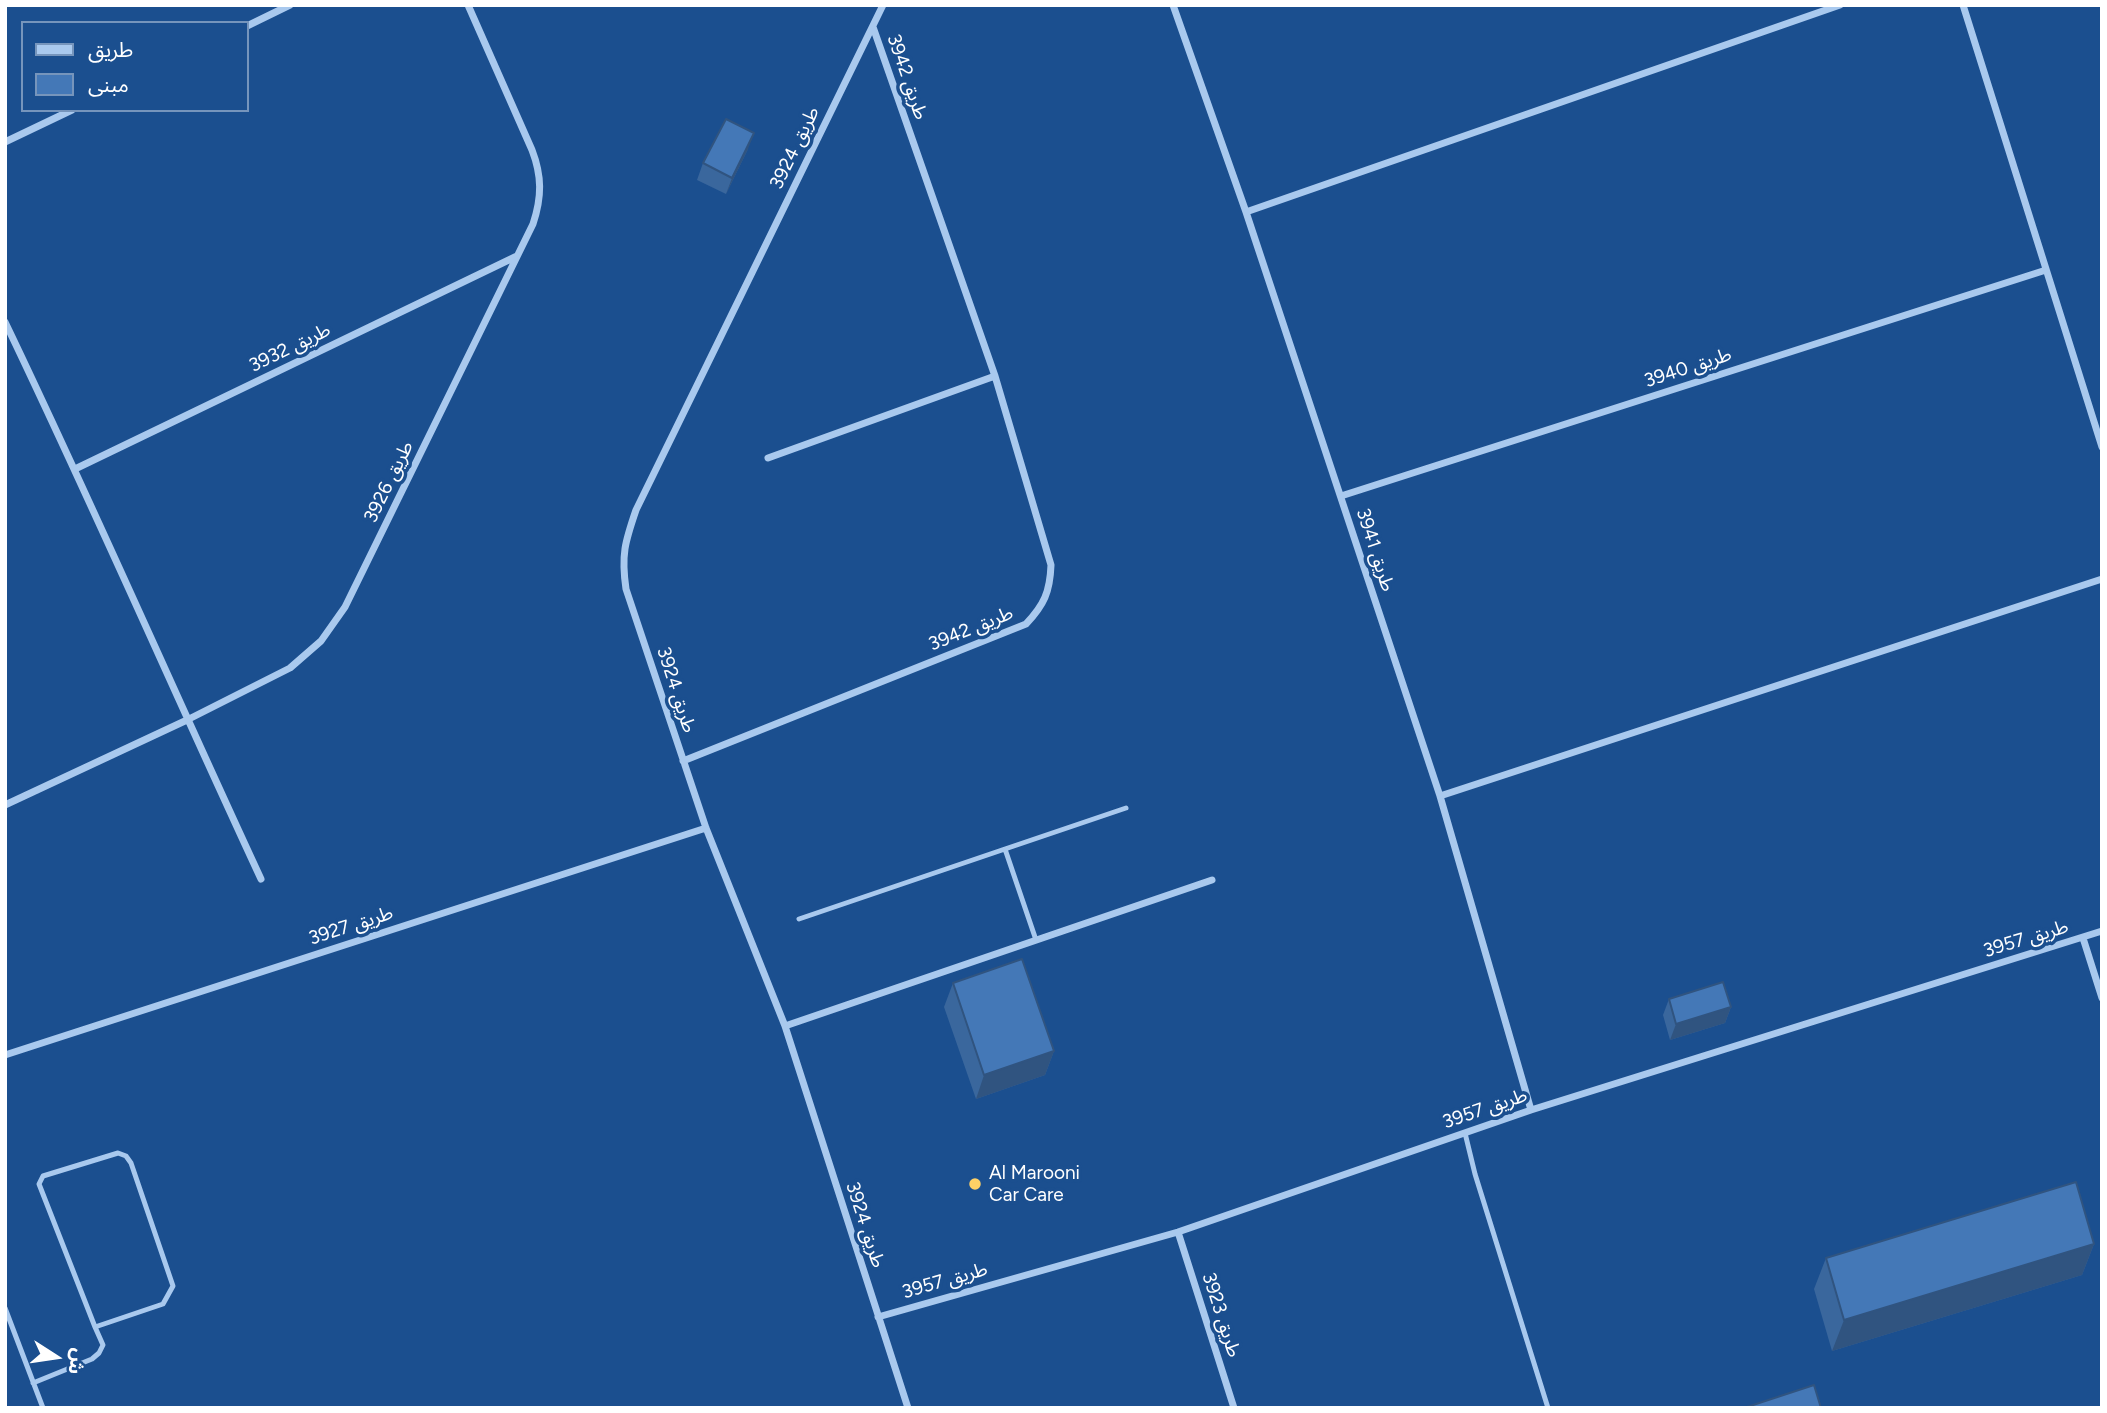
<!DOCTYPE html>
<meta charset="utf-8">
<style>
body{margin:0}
#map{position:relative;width:2107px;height:1413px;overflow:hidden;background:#1b4f8f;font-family:Figtree,"Noto Sans Arabic",sans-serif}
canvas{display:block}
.frame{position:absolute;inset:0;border:7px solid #fff;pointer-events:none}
.legend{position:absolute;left:21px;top:21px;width:228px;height:91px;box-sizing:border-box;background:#1b4f8f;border:2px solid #7695bc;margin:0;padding:9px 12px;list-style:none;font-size:21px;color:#fff}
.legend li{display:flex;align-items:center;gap:14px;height:35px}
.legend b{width:35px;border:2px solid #7695bc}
.north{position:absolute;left:21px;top:1322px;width:70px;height:70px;-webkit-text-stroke:5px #1b4f8f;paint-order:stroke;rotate:102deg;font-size:19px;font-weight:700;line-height:28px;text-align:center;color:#fff}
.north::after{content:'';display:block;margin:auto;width:24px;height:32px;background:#fff;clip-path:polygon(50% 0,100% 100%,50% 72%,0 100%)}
</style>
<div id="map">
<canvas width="2107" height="1413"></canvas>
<div class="frame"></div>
<ul class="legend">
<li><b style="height:9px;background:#a9c9ee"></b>طريق</li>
<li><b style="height:19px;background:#4478b7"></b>مبنى</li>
</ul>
<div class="north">ش</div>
</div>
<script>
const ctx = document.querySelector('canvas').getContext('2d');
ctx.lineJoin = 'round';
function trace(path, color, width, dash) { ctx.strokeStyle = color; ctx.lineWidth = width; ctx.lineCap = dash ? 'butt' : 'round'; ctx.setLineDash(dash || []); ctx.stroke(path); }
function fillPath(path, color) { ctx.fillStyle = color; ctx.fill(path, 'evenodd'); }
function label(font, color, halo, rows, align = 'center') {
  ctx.font = font + ' Figtree,"Noto Sans Arabic",sans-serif'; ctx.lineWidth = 7; ctx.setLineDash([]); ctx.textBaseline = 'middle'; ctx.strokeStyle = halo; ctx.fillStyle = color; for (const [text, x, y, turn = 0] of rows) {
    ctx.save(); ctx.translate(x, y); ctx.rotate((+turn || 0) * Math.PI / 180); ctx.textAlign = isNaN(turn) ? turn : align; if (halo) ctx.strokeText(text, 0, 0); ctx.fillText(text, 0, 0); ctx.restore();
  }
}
trace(new Path2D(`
 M1005,849L1126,808
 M799,919L1005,849L1036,940
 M1465,1133L1475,1174L1548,1408
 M5,1308L43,1408
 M33,1383L92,1359L99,1353L103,1345L95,1327L39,1184L43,1176L118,1153L126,1156L131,1163L173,1286L163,1304L95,1327`), '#a9c9ee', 5);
trace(new Path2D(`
 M883,5L636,510C625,542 621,555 626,589L706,828L785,1026L908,1408
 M1173,5L1246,212L1440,796L1531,1110
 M1963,5L2102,447
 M247,26L290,5
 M5,142L72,110
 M1246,212L1840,5
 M5,322C94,507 175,694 261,879
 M768,458L995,376
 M75,469L517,256
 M1341,496L2046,270
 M683,761L1026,624C1044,605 1050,592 1051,565L995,376L873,27
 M1440,796L2102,579
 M5,805L187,720L290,668L321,641L345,607L533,224C542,197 542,176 532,150L468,5
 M2083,938L2102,998
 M785,1026L1212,880
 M5,1055L706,828
 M1178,1232L1234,1408
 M878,1317L1178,1232L1531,1110L2102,931`), '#a9c9ee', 7);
fillPath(new Path2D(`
 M748,149L726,194L697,180L703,163Z
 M953,983L1054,1051L1045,1075L976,1099L944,1007Z
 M1669,999L1731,1007L1725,1023L1670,1040L1663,1015Z
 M2094,1244L2082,1275L1832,1351L1814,1289L1826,1258Z`), '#3a679d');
fillPath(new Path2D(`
 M754,133L748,149L726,194L732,178Z
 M1731,1007L1725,1023L1670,1040L1676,1024Z
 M1054,1051L1045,1075L976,1099L984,1075Z
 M2094,1244L2082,1275L1832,1351L1844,1320Z`), '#305480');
const building = new Path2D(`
 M726,119L754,133L732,178L703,163Z
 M1022,959L1054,1051L984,1075L953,983Z
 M1723,982L1731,1007L1676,1024L1669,999Z
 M2076,1182L2094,1244L1844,1320L1826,1258Z
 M1814,1385L1821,1408H1744Z`);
fillPath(building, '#4478b7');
trace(building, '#305480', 2);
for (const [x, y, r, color] of [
 [975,1184,7,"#ffd166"]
]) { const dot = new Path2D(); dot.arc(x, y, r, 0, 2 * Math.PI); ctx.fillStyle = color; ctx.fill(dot); trace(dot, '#1b4f8f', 2.5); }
label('19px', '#fff', '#1b4f8f', [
 ["طريق 3942",907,77,71],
 ["طريق 3924",795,148,-64],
 ["طريق 3932",290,348,-26],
 ["طريق 3940",1688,368,-18],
 ["طريق 3926",389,482,-64],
 ["طريق 3941",1375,550,72],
 ["طريق 3942",971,629,-22],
 ["طريق 3924",676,690,72],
 ["طريق 3927",351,926,-18],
 ["طريق 3957",2026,939,-17],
 ["طريق 3957",1485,1109,-19],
 ["طريق 3924",865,1225,72],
 ["طريق 3957",945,1281,-16],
 ["طريق 3923",1221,1315,72]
]);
label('19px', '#fff', '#1b4f8f', [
 ["Al Marooni",989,1173],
 ["Car Care",989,1195]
], 'left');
</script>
